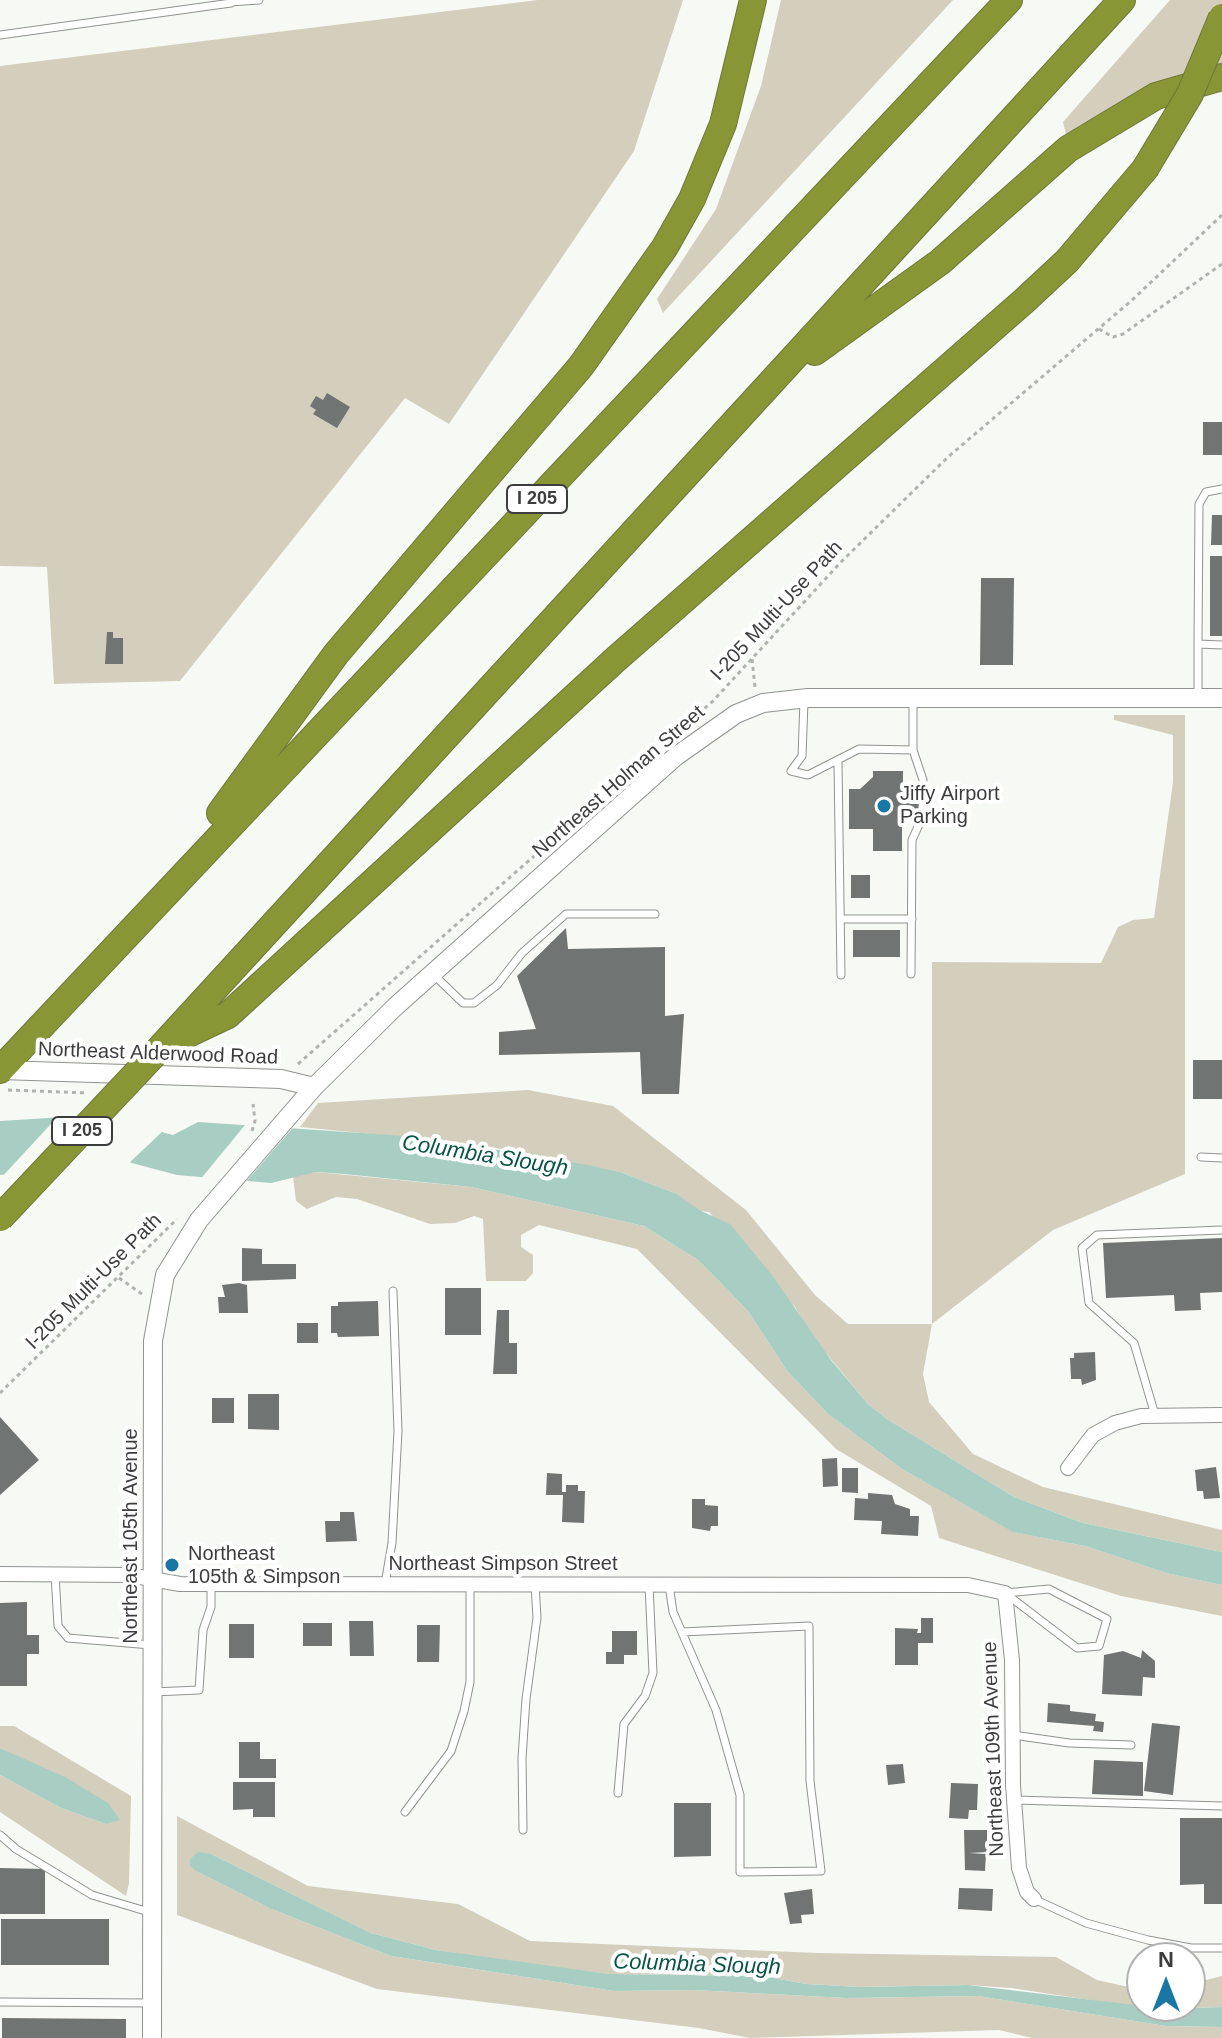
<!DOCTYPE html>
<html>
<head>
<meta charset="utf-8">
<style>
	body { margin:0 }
	#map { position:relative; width:1222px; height:2038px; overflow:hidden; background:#f7f9f5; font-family:Helvetica,sans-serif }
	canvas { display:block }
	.north { position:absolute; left:1126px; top:1942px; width:80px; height:80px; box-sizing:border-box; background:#fff; border:2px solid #b1b1b1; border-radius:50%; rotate:0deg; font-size:22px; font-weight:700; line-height:32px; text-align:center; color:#3c3d3c }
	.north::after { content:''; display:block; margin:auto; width:28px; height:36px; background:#1977a4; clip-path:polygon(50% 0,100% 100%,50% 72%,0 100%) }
</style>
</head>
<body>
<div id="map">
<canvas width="1222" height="2038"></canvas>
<div class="north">N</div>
</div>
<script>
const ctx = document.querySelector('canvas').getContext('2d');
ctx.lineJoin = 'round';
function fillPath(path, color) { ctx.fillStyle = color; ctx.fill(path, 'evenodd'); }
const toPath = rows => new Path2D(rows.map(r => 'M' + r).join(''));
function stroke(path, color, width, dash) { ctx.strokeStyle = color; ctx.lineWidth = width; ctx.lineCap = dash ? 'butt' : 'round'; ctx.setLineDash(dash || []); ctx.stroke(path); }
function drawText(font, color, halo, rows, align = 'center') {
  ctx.font = font + ' Helvetica,sans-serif'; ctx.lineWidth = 8; ctx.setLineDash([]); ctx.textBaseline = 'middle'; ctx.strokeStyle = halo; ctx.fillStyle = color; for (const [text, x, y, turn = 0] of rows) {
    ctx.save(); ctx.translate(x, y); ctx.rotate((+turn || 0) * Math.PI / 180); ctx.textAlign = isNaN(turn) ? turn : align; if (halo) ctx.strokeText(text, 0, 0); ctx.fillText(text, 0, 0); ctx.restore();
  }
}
fillPath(toPath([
	[538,0,683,0,634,151,449,424,405,398,180,681,54,684,47,567,0,566,0,66],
	[781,0,953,0,663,313,657,299,716,209,761,86],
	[1170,0,1222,0,1222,66,1165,83,1115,105,1066,134,1063,122],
	[1114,715,1185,715,1185,1174,1053,1230,932,1324,923,1374,929,1402,973,1454,1043,1487,1222,1530,1222,1552,1083,1523,1014,1497,887,1419,868,1404,812,1336,795,1307,709,1212,699,1211,677,1194,620,1172,481,1145,300,1127,318,1103,528,1090,613,1106,746,1210,815,1295,848,1324,932,1324,932,962,1101,963,1118,927,1133,920,1154,918,1173,782,1173,735,1114,720],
	[316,1172,471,1187,644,1226,698,1260,720,1282,748,1311,788,1372,829,1415,902,1469,1014,1532,1085,1546,1166,1573,1222,1585,1222,1616,1121,1596,939,1538,931,1506,836,1449,637,1249,539,1225,521,1235,521,1247,533,1255,533,1273,526,1281,486,1281,483,1219,474,1216,455,1223,430,1224,357,1199,336,1197,307,1209,296,1201,293,1176],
	[0,1726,14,1726,131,1796,129,1883,126,1896,0,1812,0,1775,61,1808,106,1824,80,1787,0,1748],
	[177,1816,308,1886,458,1904,530,1941,818,1953,1056,1957,1097,1980,1142,1990,1142,2006,1190,2006,1190,1984,1222,1976,1222,2007,1168,2009,1110,2003,1011,1988,968,1985,861,1987,806,1984,763,1976,609,1974,526,1964,436,1950,371,1933,211,1854,196,1871,269,1908,391,1956,614,1991,694,1990,846,1998,978,1996,1166,2026,1222,2027,1222,2038,1032,2038,999,2030,750,2038,699,2028,377,1989,177,1915]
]), '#d3cfbc');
fillPath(toPath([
	[97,1115,173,1135,198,1122,421,1137,588,1165,620,1172,677,1194,699,1210,730,1224,772,1275,831,1360,868,1404,887,1419,1014,1497,1083,1523,1222,1552,1222,1585,1166,1573,1085,1546,1013,1532,902,1469,829,1415,788,1372,748,1311,720,1282,698,1260,644,1226,471,1187,344,1174,316,1172,271,1183,177,1175,128,1162,0,1175,0,1121],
	[0,1748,67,1778,108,1803,120,1820,106,1824,61,1808,0,1775],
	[198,1852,211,1854,371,1933,436,1950,609,1974,763,1976,806,1984,861,1987,968,1985,1168,2009,1222,2007,1222,2027,1166,2026,978,1996,846,1998,694,1990,614,1991,430,1962,391,1956,269,1908,196,1871,190,1866,190,1859]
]), '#a8cec3');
fillPath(toPath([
	[98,1111,165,1129,126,1166,0,1179,62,1112],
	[250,1119,297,1123,244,1184,199,1181]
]), '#f7f9f5');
fillPath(toPath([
	[327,393,350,407,337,428,313,414,316,410,310,406,316,396,323,400],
	[1203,422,1222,422,1222,455,1203,455],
	[1212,515,1222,515,1222,545,1211,545],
	[1210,556,1222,556,1222,636,1210,636],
	[981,578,1014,578,1013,665,980,665],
	[107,632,113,632,113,638,123,638,123,664,105,664],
	[873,771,903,771,903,797,918,797,918,816,902,816,902,851,873,851,873,829,849,829,849,789,860,789,873,777],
	[851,875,870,875,870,898,851,898],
	[566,928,568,949,665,947,665,1016,684,1014,679,1094,642,1094,640,1052,499,1055,499,1032,536,1029,517,976],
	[853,930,900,930,900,957,853,957],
	[1193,1060,1222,1060,1222,1099,1193,1099],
	[1222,1238,1222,1292,1200,1293,1201,1310,1175,1311,1174,1295,1106,1298,1103,1243],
	[242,1248,262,1249,262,1264,296,1264,296,1279,242,1281],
	[239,1283,247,1285,248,1313,219,1313,218,1297,225,1297,222,1285],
	[445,1288,481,1288,481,1335,445,1335],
	[378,1301,379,1336,338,1337,337,1333,331,1333,331,1306,338,1306,338,1302],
	[497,1310,509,1310,509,1343,517,1343,517,1374,493,1374],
	[297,1323,318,1323,318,1343,297,1343],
	[1095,1352,1096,1380,1082,1385,1081,1379,1071,1379,1070,1358,1074,1358,1074,1353],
	[248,1394,279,1394,279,1430,248,1429],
	[212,1398,234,1398,234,1423,212,1423],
	[0,1417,39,1460,0,1495],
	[837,1458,838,1486,823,1487,822,1459],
	[1216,1467,1220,1498,1204,1499,1203,1491,1197,1491,1195,1470],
	[842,1468,858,1468,858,1493,842,1492],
	[547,1473,562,1474,562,1492,566,1492,566,1485,578,1485,578,1491,585,1491,584,1523,562,1522,563,1495,546,1495],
	[868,1493,892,1495,895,1504,910,1509,910,1516,919,1516,918,1536,881,1534,882,1521,854,1520,855,1498,868,1499],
	[692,1499,705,1499,705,1505,718,1506,718,1526,711,1526,710,1531,692,1528],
	[340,1512,354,1512,357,1541,326,1542,325,1521,340,1521],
	[27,1602,27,1635,39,1635,39,1654,27,1654,27,1686,0,1686,0,1603],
	[921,1618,933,1618,933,1643,918,1643,918,1665,895,1665,895,1628,918,1629,917,1633,921,1633],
	[349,1621,373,1621,374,1656,350,1656],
	[303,1623,332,1623,332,1646,303,1646],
	[229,1624,254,1624,254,1658,229,1658],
	[417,1625,440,1625,439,1662,417,1662],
	[612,1631,637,1631,637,1655,624,1655,624,1664,606,1664,606,1652,612,1652],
	[1142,1650,1155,1661,1155,1678,1143,1677,1142,1696,1102,1694,1104,1655,1123,1651,1141,1658],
	[1048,1703,1070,1705,1070,1711,1096,1714,1095,1721,1104,1722,1103,1732,1093,1731,1094,1726,1047,1722],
	[1152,1723,1180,1726,1173,1795,1144,1791],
	[239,1742,260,1742,260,1759,276,1759,276,1778,239,1778],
	[1094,1760,1143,1762,1143,1796,1092,1794],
	[903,1764,905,1783,888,1785,886,1765],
	[233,1782,275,1782,275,1817,253,1817,253,1809,233,1810],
	[951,1783,978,1784,977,1810,969,1810,968,1819,949,1818],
	[674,1803,711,1803,711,1856,674,1857],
	[1180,1818,1222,1818,1222,1904,1204,1904,1204,1884,1180,1885],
	[964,1830,987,1830,987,1852,969,1853,986,1854,985,1871,965,1870],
	[0,1868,45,1869,45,1914,0,1914],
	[959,1888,993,1889,992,1911,958,1909],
	[812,1889,814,1914,801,1915,802,1923,790,1924,784,1893],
	[1,1919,109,1919,109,1965,1,1965],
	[2,2018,126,2019,126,2038,2,2038]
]), '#707472');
const service = toPath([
	[230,2,259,0],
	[0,35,231,3],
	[1222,489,1206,492,1199,504,1198,644,1222,645],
	[1198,696,1198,644],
	[804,701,802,756,791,771,808,775,859,749,913,750,913,698],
	[838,762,841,975],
	[840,919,912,919],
	[911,974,912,840,922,818,923,780,913,750],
	[434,975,463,1003,474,1003,497,985,522,953,566,914,655,914],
	[1201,1157,1222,1158],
	[1155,1415,1134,1343,1089,1303,1082,1248,1097,1235,1222,1230],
	[55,1574,58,1626,68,1638,151,1645],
	[385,1584,392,1543,398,1431,393,1291],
	[669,1585,673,1612,716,1710,740,1795,740,1872,821,1871,810,1781,809,1626,682,1632],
	[1049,1589,1107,1619,1099,1646,1077,1648,1005,1593,1049,1589],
	[153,1692,199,1690,203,1630,211,1607,211,1584],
	[1013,1735,1069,1743,1131,1745],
	[618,1793,624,1724,645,1696,653,1673,649,1585],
	[1015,1800,1222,1806],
	[405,1812,451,1751,464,1711,470,1682,470,1584],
	[523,1830,522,1758,526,1699,537,1618,535,1584],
	[0,1835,16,1849,92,1895,149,1912],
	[1034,1899,1086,1923,1148,1940,1191,1948,1222,1948],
	[0,2002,150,2003]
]);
const minor = toPath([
	[1068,1468,1093,1435,1115,1423,1141,1416,1222,1415],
	[0,1574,129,1575,180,1584,968,1585,1005,1593,1012,1660,1013,1785,1019,1868,1027,1892,1034,1899]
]);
const tertiary = toPath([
	[0,1070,281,1079,314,1087],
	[152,2038,153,1341,165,1275,199,1220,314,1087,396,1006,675,757,736,714,763,703,808,698,1222,698]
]);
const motorway = toPath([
	[815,352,940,262,1068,149,1156,96,1222,77],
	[220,813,336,654,581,366,665,247,692,199,723,124,753,0],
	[171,1042,228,1015,616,659,1024,301,1067,261,1145,169],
	[163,1045,1122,0],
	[0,1070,1009,0]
]);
stroke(service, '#90938f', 9);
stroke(minor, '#90938f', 16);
stroke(tertiary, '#90938f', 20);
stroke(motorway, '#6e7738', 28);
stroke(toPath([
	[1099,329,1113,337,1123,334,1222,264],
	[752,659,755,687],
	[680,729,712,702,841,562,948,457,1131,301,1222,215],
	[298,1064,550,842],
	[8,1090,88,1093],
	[252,1131,255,1121,253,1104],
	[119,1278,142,1294],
	[0,1393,177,1219]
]), '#b1b3b0', 3, [4, 4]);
stroke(service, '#fff', 7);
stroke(minor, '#fff', 14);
stroke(tertiary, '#fff', 18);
stroke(motorway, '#899636', 26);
const motorwayBridge = toPath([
	[1145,169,1190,94,1222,17],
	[0,1218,163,1045]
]);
stroke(motorwayBridge, '#6e7738', 28, []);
stroke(motorwayBridge, '#899636', 26);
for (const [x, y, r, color] of [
	[884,806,8,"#1977a4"],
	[172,1565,8,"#1977a4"]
]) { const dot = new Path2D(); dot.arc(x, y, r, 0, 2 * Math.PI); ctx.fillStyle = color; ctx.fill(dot); stroke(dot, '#fff', 3); }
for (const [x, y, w] of [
	[537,499,60],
	[82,1131,60]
]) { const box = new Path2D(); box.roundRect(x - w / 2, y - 14, w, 28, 6); ctx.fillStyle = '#fff'; ctx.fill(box); stroke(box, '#3c3d3c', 2); }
drawText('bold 18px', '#3c3d3c', null, [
	["I 205",537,499],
	["I 205",82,1131]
]);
drawText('20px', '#3c3d3c', '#fff', [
	["I-205 Multi-Use Path",777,611,-47],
	["Northeast Holman Street",619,782,-41],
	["Northeast Alderwood Road",158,1054,2],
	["I-205 Multi-Use Path",94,1282,-45],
	["Northeast 105th Avenue",131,1536,-90],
	["Northeast Simpson Street",503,1564],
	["Northeast 109th Avenue",994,1749,-92]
]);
drawText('20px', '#3c3d3c', '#fff', [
	["Jiffy Airport",900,794],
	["Parking",900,817],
	["Northeast",188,1554],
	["105th & Simpson",188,1577]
], 'left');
drawText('italic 22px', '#095548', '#fff', [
	["Columbia Slough",485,1156,9],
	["Columbia Slough",697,1965,2]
]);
</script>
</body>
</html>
